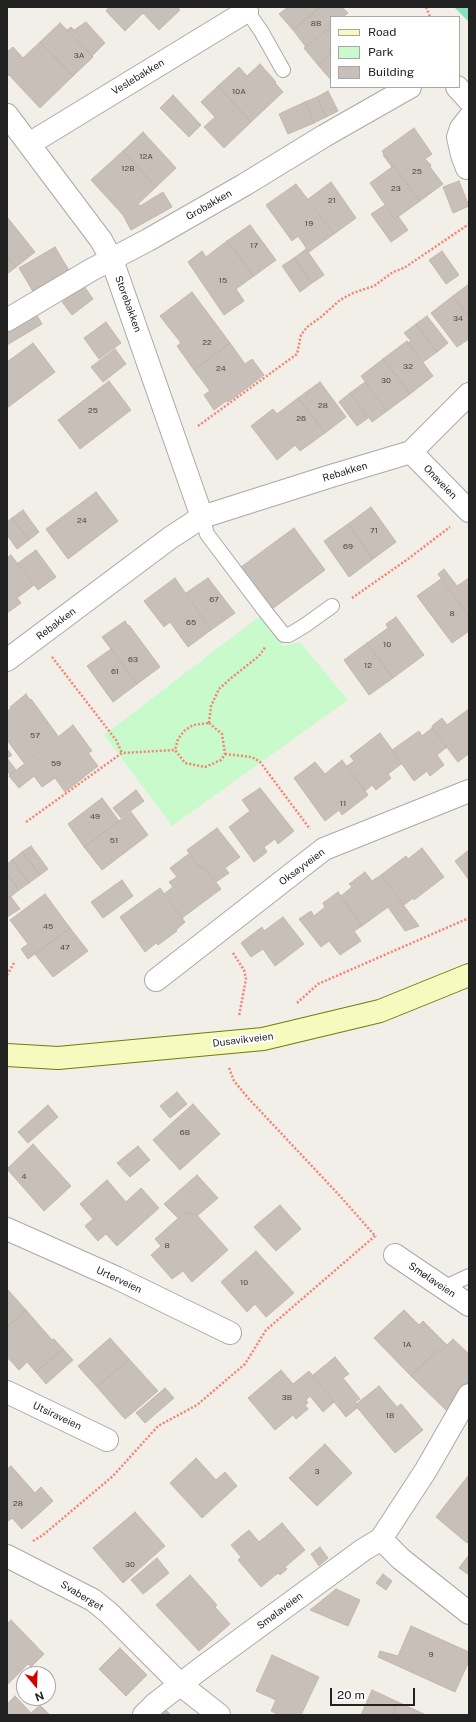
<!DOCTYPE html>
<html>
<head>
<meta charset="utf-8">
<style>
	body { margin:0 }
	#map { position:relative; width:476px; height:1722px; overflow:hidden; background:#f2efe9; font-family:"Public Sans",sans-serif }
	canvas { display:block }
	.frame { position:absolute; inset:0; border:8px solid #222; pointer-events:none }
	.legend { position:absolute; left:330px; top:16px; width:130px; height:72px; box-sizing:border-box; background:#fff; border:1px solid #a7a7a7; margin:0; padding:5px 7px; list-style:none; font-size:12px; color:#222 }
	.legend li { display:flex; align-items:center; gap:8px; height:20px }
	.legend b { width:20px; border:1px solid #a7a7a7 }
	.north { position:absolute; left:16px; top:1666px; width:40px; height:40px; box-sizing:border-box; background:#fff; border:1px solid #a7a7a7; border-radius:50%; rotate:161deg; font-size:11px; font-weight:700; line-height:16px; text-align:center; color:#222 }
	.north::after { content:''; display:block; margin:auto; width:14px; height:18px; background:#d40000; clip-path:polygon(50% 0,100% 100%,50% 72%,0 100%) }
	.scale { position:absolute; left:330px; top:1688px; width:85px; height:18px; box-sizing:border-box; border:2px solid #222; border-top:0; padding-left:5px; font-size:12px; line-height:14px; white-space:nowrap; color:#222; -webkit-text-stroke:3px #fff; paint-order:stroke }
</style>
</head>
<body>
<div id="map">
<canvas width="476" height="1722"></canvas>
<div class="frame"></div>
<ul class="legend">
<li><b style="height:5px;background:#f7fabf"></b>Road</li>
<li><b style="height:11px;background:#c8facc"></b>Park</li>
<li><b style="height:11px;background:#c7bfb8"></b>Building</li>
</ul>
<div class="north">N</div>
<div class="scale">20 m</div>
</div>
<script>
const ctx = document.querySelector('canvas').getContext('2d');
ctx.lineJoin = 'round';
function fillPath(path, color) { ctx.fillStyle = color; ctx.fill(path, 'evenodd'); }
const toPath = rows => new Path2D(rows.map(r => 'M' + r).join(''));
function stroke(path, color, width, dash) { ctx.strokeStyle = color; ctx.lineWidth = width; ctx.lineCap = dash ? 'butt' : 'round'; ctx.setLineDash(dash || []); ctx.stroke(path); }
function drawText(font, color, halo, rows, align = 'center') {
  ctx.font = font + ' "Public Sans",sans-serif'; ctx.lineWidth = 4; ctx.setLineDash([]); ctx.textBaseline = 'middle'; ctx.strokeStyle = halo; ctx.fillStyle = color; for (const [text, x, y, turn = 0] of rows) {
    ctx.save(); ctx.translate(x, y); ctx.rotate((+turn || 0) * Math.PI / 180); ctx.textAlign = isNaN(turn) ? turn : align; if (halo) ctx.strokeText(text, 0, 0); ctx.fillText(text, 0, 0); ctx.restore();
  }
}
fillPath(toPath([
	[260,616,284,646,300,642,348,700,172,826,104,735]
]), '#c8facc');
fillPath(toPath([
	[456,7,469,7,469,22,455,8]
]), '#88e0be');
const building = toPath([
	[109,7,177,7,180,10,159,30,143,13,125,31,106,11,109,7],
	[288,7,320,7,293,30,279,14,288,7],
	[320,7,342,7,348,13,343,17,331,17,331,27,306,47,293,30,320,7],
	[86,22,105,43,92,56,67,30,71,27,74,30,86,22],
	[60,23,93,57,73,76,40,42,60,23],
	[331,27,331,54,318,65,304,48,331,27],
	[40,42,73,76,40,108,9,75,7,76,7,52,13,47,23,58,40,42],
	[331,54,331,80,318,65,331,54],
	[260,64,276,82,275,83,283,92,251,122,218,86,239,67,247,76,260,64],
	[218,86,251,122,224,148,204,127,215,117,201,102,218,86],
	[328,91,338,111,326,117,317,97,328,91],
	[173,95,201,125,189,137,160,108,173,95],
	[317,97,326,117,314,123,305,102,317,97],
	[305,102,314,123,288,134,279,114,305,102],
	[414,128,432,154,425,159,431,165,430,167,443,184,420,201,382,151,414,128],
	[143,132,176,168,156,187,123,151,143,132],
	[123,151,156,187,138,204,140,206,163,192,172,207,131,230,123,215,91,180,123,151],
	[384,154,420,201,395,219,370,183,392,167,383,155,384,154],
	[459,181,469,206,453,213,443,187,459,181],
	[331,182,356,218,334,234,307,200,331,182],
	[296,184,334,234,309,252,298,236,292,241,266,205,296,184],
	[385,205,395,219,398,216,408,230,391,242,371,214,385,205],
	[7,217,35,252,16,267,7,257,7,217],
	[250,225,276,260,254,276,227,241,250,225],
	[227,241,254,276,236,289,244,301,224,315,188,262,202,251,206,257,227,241],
	[55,247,70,272,34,293,19,268,55,247],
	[306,249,324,275,312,283,294,258,306,249],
	[442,251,459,275,446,284,429,260,442,251],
	[7,257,16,267,7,274,7,257],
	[294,258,312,283,300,292,282,266,294,258],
	[469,284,469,317,453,296,469,284],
	[84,286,93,299,72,315,62,302,84,286],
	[192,292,230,343,194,370,177,346,181,343,160,316,192,292],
	[453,296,469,317,469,339,457,347,431,313,453,296],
	[35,312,42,324,7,345,7,329,35,312],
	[427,316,448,343,437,352,416,324,427,316],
	[106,322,121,343,99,359,84,338,106,322],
	[416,324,437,352,423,362,408,343,411,341,404,333,416,324],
	[407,341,433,376,410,394,383,359,407,341],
	[33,343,55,372,7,408,7,362,33,343],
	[230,343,245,364,252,359,264,375,228,402,226,401,214,410,204,395,210,391,194,370,230,343],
	[115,349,126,364,103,382,91,367,115,349],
	[383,359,410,394,387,411,361,376,383,359],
	[109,381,131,410,80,449,58,420,109,381],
	[320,382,346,417,325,433,298,398,320,382],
	[365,382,387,411,372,422,350,393,365,382],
	[350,393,368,418,357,426,339,402,350,393],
	[298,398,325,433,300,451,295,445,277,460,251,426,273,409,277,414,298,398],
	[96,492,118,521,68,559,46,529,96,492],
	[371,507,396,542,373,559,348,524,371,507],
	[23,510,39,532,29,540,12,518,23,510],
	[12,518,29,540,17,549,7,535,7,522,12,518],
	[348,524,373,559,349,577,324,541,348,524],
	[294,528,325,570,272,609,241,567,294,528],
	[36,550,56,577,38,590,18,563,36,550],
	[11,555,34,585,17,598,21,603,7,613,7,558,11,555],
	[444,569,457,586,469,578,469,617,438,574,444,569],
	[175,578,211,630,188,647,170,622,164,627,144,601,175,578],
	[208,578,235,613,211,630,186,593,208,578],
	[441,579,469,617,469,631,452,643,417,596,441,579],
	[396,617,424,655,393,678,367,643,388,628,386,624,396,617],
	[125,621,128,626,129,625,160,667,137,684,102,637,125,621],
	[367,643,393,678,369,695,344,660,367,643],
	[111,649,137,684,113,702,87,666,111,649],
	[26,694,30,700,31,699,58,736,24,763,7,740,7,711,11,709,10,707,26,694],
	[469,709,469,755,467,755,458,762,432,728,433,725,442,718,447,725,469,709],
	[73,725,92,751,88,753,98,766,65,792,55,778,42,787,34,776,19,788,9,776,73,725],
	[432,728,447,747,437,755,444,765,430,776,427,771,414,781,392,750,419,731,422,736,432,728],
	[380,733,399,759,398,760,401,764,388,774,391,778,376,790,372,785,365,791,347,766,354,761,350,756,380,733],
	[7,749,12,755,7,758,16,770,10,775,7,770,7,749],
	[342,760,368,795,342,815,339,810,325,821,294,778,315,762,325,774,342,760],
	[260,788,294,831,278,844,275,839,264,847,267,852,254,862,229,827,250,811,242,800,260,788],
	[136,790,144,801,121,818,113,808,136,790],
	[102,798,119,821,84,847,68,824,102,798],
	[131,812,148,835,102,870,84,847,131,812],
	[217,828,240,857,225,868,229,873,216,882,203,866,200,868,187,850,217,828],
	[31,846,48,869,40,875,22,852,31,846],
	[422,848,444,877,414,900,413,898,404,905,381,875,406,856,408,859,422,848],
	[469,850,469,880,455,861,469,850],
	[22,852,40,875,29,883,12,860,22,852],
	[190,853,200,868,203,866,221,889,182,918,164,894,173,887,169,882,177,877,170,868,190,853],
	[12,860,29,883,19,890,7,874,7,864,12,860],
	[365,872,372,881,381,875,419,926,405,931,388,907,362,926,341,896,352,887,349,884,365,872],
	[7,874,19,890,9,898,7,895,7,874],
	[122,880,133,896,103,918,91,902,122,880],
	[160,888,185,922,176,930,177,931,158,945,156,943,145,952,120,917,160,888],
	[338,892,362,926,354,931,361,941,340,955,329,941,321,947,299,919,311,911,314,916,325,907,323,903,338,892],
	[45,894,70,928,28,959,21,949,28,944,10,920,45,894],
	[7,895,9,898,11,897,20,909,7,917,7,895],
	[283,917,304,944,275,966,263,949,251,957,241,943,262,927,264,931,283,917],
	[70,928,88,951,53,977,35,954,70,928],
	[177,1092,187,1104,170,1118,160,1106,177,1092],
	[193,1104,220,1134,180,1170,153,1140,193,1104],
	[48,1105,58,1117,28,1143,18,1132,48,1105],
	[33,1144,71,1186,44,1211,7,1169,33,1144],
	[138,1146,150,1160,130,1177,117,1163,138,1146],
	[197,1175,218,1198,197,1216,196,1214,184,1213,178,1218,164,1204,197,1175],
	[107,1180,126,1202,141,1188,159,1208,117,1246,106,1234,98,1241,85,1226,93,1219,80,1204,107,1180],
	[280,1205,301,1229,276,1251,254,1227,280,1205],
	[184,1213,196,1214,228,1250,192,1282,183,1271,172,1279,151,1255,161,1246,155,1239,184,1213],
	[256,1251,294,1293,266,1317,255,1304,247,1312,221,1282,256,1251],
	[7,1289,26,1310,7,1327,7,1289],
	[26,1310,52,1340,54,1339,63,1349,36,1372,27,1362,19,1370,7,1357,7,1327,26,1310],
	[404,1310,419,1325,423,1321,447,1345,440,1352,438,1350,411,1376,374,1338,404,1310],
	[110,1338,129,1359,97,1387,78,1366,110,1338],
	[453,1339,469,1354,469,1381,450,1414,411,1376,438,1350,440,1352,453,1339],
	[63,1349,73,1360,46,1384,36,1372,63,1349],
	[335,1357,349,1374,343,1378,360,1399,355,1402,357,1404,355,1405,357,1408,346,1417,313,1375,335,1357],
	[129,1359,158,1391,125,1419,97,1387,129,1359],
	[281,1370,293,1384,309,1371,334,1402,323,1412,310,1396,306,1400,308,1403,305,1405,308,1409,296,1419,293,1415,275,1430,248,1398,281,1370],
	[379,1386,397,1407,401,1404,423,1430,395,1453,355,1405,379,1386],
	[165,1388,174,1398,145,1423,136,1413,165,1388],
	[325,1444,352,1473,317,1506,289,1478,325,1444],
	[196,1458,216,1480,225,1472,237,1486,202,1518,170,1483,196,1458],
	[11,1466,35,1493,41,1487,53,1501,22,1529,12,1518,7,1522,7,1469,11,1466],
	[468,1476,469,1541,467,1543,436,1517,468,1476],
	[135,1512,165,1546,123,1583,93,1548,135,1512],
	[282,1523,305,1550,285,1567,287,1569,280,1575,278,1573,261,1587,238,1560,241,1557,231,1545,249,1530,259,1542,282,1523],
	[320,1547,328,1558,319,1566,311,1554,320,1547],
	[469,1555,469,1575,459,1568,469,1555],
	[157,1558,169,1573,143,1594,131,1580,157,1558],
	[383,1574,392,1581,386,1590,376,1583,383,1574],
	[190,1575,217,1605,215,1607,230,1624,199,1651,156,1605,190,1575],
	[336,1589,360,1600,348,1626,310,1610,336,1589],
	[11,1620,44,1654,31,1667,28,1664,7,1685,7,1624,11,1620],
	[411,1626,469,1652,469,1661,455,1692,378,1657,380,1651,398,1656,411,1626],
	[120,1648,147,1675,126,1696,99,1669,120,1648],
	[272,1655,319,1677,301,1715,279,1715,271,1711,276,1700,256,1691,272,1655],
	[372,1690,398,1702,392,1715,361,1715,372,1690],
	[15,1696,31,1713,40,1705,50,1715,7,1715,7,1704,15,1696],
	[398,1702,424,1714,423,1715,392,1715,398,1702],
	[165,1709,171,1715,159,1715,165,1709]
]);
fillPath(building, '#c7bfb8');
stroke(building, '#c4b6ab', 1);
const lane = toPath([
	[247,11,261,31,283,70],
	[202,517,207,534,265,611,284,635,289,635,304,626,332,606],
	[443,1288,469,1276]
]);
const street = toPath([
	[457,87,469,100],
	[7,115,101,240,112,260,202,517],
	[29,144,247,11,245,7],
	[467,168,462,155,458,137,461,128,469,118],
	[7,320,91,270,148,240,244,185,324,136,410,87],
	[411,452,469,511],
	[7,660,170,538,202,517,331,476,411,452,469,394],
	[156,980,324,849,469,791],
	[7,1229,117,1278,230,1333],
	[395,1255,469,1305],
	[7,1392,107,1440],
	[381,1539,401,1559,469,1613],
	[7,1556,93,1600,109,1613,181,1685,219,1715],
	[144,1715,155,1704,199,1670,363,1550,381,1539,426,1470,469,1395]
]);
const secondary = toPath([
	[7,1055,58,1058,263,1039,380,1011,469,975]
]);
stroke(lane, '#a9a9a9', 16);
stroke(street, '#a9a9a9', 24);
stroke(secondary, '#707d05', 24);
stroke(toPath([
	[426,7,430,17],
	[198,426,297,354,301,335,307,327,321,317,340,300,353,293,374,286,393,272,404,268,469,224],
	[352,598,408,559,450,527],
	[52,657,116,740,122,753],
	[209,723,222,734,225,754,221,760,205,767,185,763,175,750,178,739,184,731,193,725,209,723],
	[209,723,211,706,219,689,230,679,259,656,266,646],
	[225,754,252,757,260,762,310,829],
	[26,822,122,753,175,750],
	[233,953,244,970,246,979,239,1016],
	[7,975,14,963],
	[297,1003,318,984,469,918],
	[229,1068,234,1081,249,1099,340,1196,376,1237],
	[33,1541,43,1535,113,1476,158,1426,197,1405,245,1364,266,1330,375,1236]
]), '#fa8072', 2.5, [2, 2]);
stroke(lane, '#fff', 14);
stroke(street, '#fff', 22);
stroke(secondary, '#f7fabf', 22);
drawText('8px', '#4b4948', null, [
	["8B",316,24],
	["3A",79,56],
	["10A",239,92],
	["12A",146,157],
	["12B",128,169],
	["25",417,172],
	["23",396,189],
	["21",332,201],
	["19",309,224],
	["17",254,246],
	["15",223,281],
	["34",458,319],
	["22",207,343],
	["32",408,367],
	["24",221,369],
	["30",386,381],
	["28",323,406],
	["25",93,411],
	["26",301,419],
	["24",82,521],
	["71",374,531],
	["69",348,547],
	["67",214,600],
	["8",452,614],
	["65",191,623],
	["10",387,645],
	["63",133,660],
	["12",368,666],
	["61",115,672],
	["57",35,736],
	["59",56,764],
	["11",343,804],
	["49",95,817],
	["51",114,841],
	["45",48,927],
	["47",65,948],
	["6B",185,1133],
	["4",24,1177],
	["8",167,1246],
	["10",244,1283],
	["1A",407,1345],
	["3B",287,1398],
	["1B",390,1416],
	["3",317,1472],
	["28",18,1504],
	["30",130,1565],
	["9",431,1655]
]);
drawText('10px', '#222', '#fff', [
	["Veslebakken",138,77,-31],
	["Grobakken",209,205,-30],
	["Storebakken",128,304,70],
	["Rebakken",345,472,-17],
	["Onaveien",440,482,46],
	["Rebakken",56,624,-37],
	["Oksøyveien",302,867,-37],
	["Dusavikveien",243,1040,-7],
	["Urterveien",119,1280,25],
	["Smølaveien",432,1280,34],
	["Utsiraveien",57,1416,25],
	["Svaberget",82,1596,31],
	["Smølaveien",280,1611,-37]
]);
</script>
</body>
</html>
